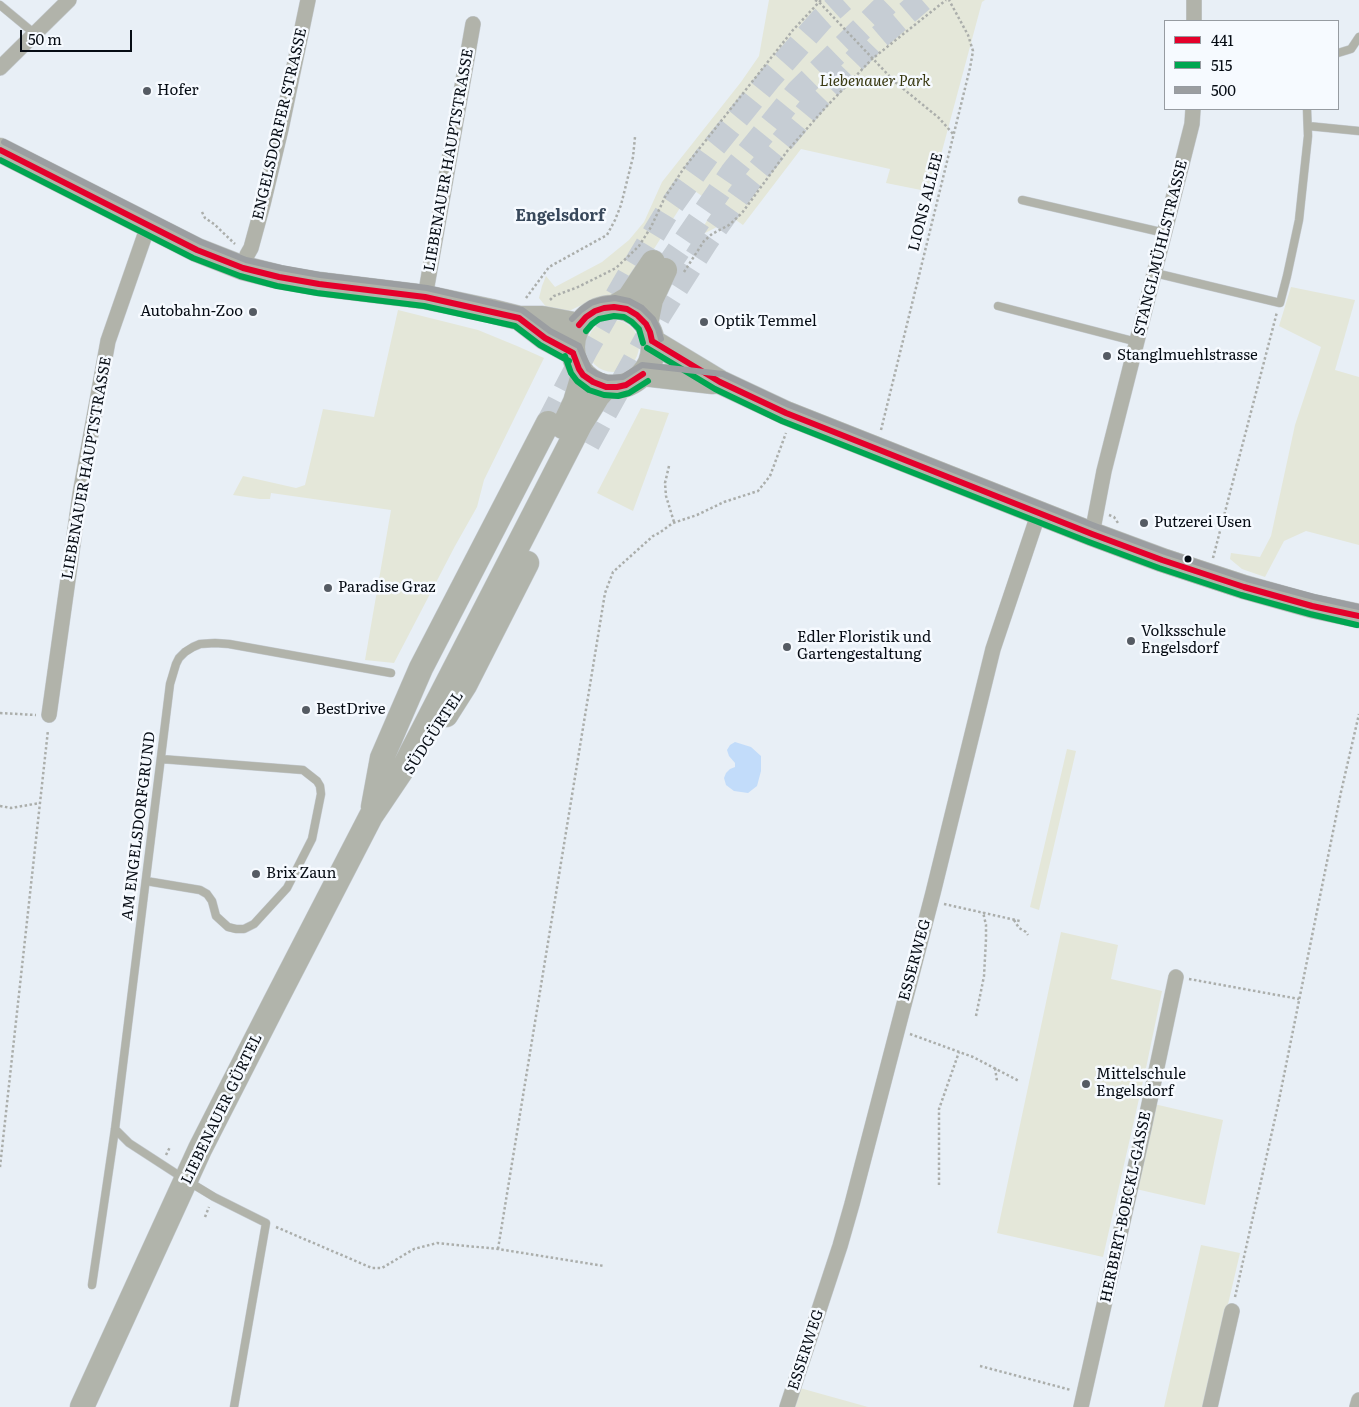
<!DOCTYPE html>
<html>
<head>
<meta charset="utf-8">
<style>
	body { margin:0 }
	#map { position:relative; width:1359px; height:1407px; overflow:hidden; background:#e8eff6; font-family:Literata,serif }
	canvas { display:block }
	.legend { position:absolute; left:1164px; top:20px; width:175px; height:90px; box-sizing:border-box; background:#f6faff; border:1px solid #969ba1; margin:0; padding:6px 9px; list-style:none; font-size:15px; color:#060c14 }
	.legend li { display:flex; align-items:center; gap:10px; height:25px }
	.legend b { width:25px; border:1px solid #969ba1 }
	.scale { position:absolute; left:20px; top:30px; width:112px; height:22px; box-sizing:border-box; border:2px solid #060c14; border-top:0; padding-left:6px; font-size:15px; line-height:18px; white-space:nowrap; color:#060c14; -webkit-text-stroke:4px #f6faff; paint-order:stroke }
</style>
</head>
<body>
<div id="map">
<canvas width="1359" height="1407"></canvas>
<ul class="legend">
<li><b style="height:6px;background:#e4002b"></b>441</li>
<li><b style="height:6px;background:#00a651"></b>515</li>
<li><b style="height:6px;background:#9b9ea1"></b>500</li>
</ul>
<div class="scale">50 m</div>
</div>
<script>
const ctx = document.querySelector('canvas').getContext('2d');
ctx.lineJoin = 'round';
function fillPath(path, color) { ctx.fillStyle = color; ctx.fill(path, 'evenodd'); }
const toPath = rows => new Path2D(rows.map(r => 'M' + r).join(''));
function stroke(path, color, width, dash) { ctx.strokeStyle = color; ctx.lineWidth = width; ctx.lineCap = dash ? 'butt' : 'round'; ctx.setLineDash(dash || []); ctx.stroke(path); }
function drawText(font, color, halo, rows, align = 'center') {
  ctx.font = font + ' Literata,serif'; ctx.lineWidth = 5; ctx.setLineDash([]); ctx.textBaseline = 'middle'; ctx.strokeStyle = halo; ctx.fillStyle = color; for (const [text, x, y, turn = 0] of rows) {
    ctx.save(); ctx.translate(x, y); ctx.rotate((+turn || 0) * Math.PI / 180); ctx.textAlign = isNaN(turn) ? turn : align; if (halo) ctx.strokeText(text, 0, 0); ctx.fillText(text, 0, 0); ctx.restore();
  }
}
fillPath(toPath([
	[769,0,985,0,982,2,931,192,886,183,890,169,801,149,743,225,733,218,727,222,697,237,716,206,692,189,645,263,620,293,596,298,569,311,551,313,539,298,542,286,546,276,555,287,602,262,629,240,644,222,662,182,741,82,759,56],
	[1291,287,1355,300,1335,370,1359,377,1359,545,1306,531,1284,541,1265,577,1242,569,1230,559,1231,553,1260,557,1271,536,1295,425,1321,347,1279,326],
	[398,310,478,330,517,346,544,358,484,480,477,507,455,546,394,663,365,660,391,510,271,493,270,499,260,499,233,495,243,476,296,488,305,485,323,409,374,417],
	'587 346a26 26 0 1 1 52 0a26 26 0 1 1-52 0Z',
	[641,408,669,413,633,511,597,493],
	[1067,749,1076,751,1039,910,1030,907],
	[1061,932,1118,945,1111,979,1162,991,1146,1068,1103,1257,997,1233],
	[1154,1104,1223,1120,1205,1205,1136,1189],
	[1201,1245,1240,1253,1204,1407,1164,1407],
	[800,1388,868,1407,795,1407]
]), '#e4e7d9');
fillPath(toPath([
	[735,742,751,747,761,756,761,771,757,786,748,793,734,791,726,785,724,778,726,773,730,769,735,767,735,763,729,756,727,750,730,745]
]), '#c2dcfa');
stroke(toPath([
	[665,270,733,171,798,91,891,0],
	[548,423,586,350,629,275,667,212,709,153,770,78,821,20,843,0],
	[588,444,660,314,706,242,748,183,814,103,871,44,922,0]
]), '#c6cdd4', 24, [24, 12]);
const service = toPath([
	[0,5,35,34],
	[1338,53,1351,49,1359,37],
	[1308,126,1359,131],
	[1022,200,1165,233],
	[1155,273,1280,303,1287,276,1299,220,1308,136,1307,109],
	[998,306,1137,342],
	[146,881,200,890,207,894,212,901,216,916,228,927,236,929,244,929,254,924,287,888,312,839,321,794,320,786,317,781,303,770,161,759],
	[115,1129,129,1143,186,1180,214,1197,266,1223,234,1407],
	[92,1285,115,1129,170,684,176,664,179,658,185,652,193,647,200,644,215,643,229,644,391,673]
]);
const minor = toPath([
	[1194,21,1194,0],
	[0,68,69,0],
	[243,268,247,255,251,248,263,204,281,129,308,0],
	[425,297,473,24],
	[1092,534,1104,471,1192,124,1193,109],
	[49,715,80,494,108,341,148,226],
	[787,1407,840,1246,852,1204,933,893,993,649,1039,512],
	[1081,1407,1144,1128,1176,977],
	[1210,1407,1232,1311],
	[1357,1407,1359,1400]
]);
const primary = toPath([
	[0,150,197,250,243,268,279,277,319,284,425,297,491,311,519,318,542,318,579,325],
	[614,307,629,298,653,262],
	'573 347a40 40 0 1 1 80 0a40 40 0 1 1-80 0Z',
	[519,318,545,338,573,353],
	[646,324,651,300,665,270],
	[652,341,720,382,786,413,1092,534,1162,560,1244,587,1312,606,1359,616],
	[643,374,713,382],
	[563,427,575,402,583,375],
	[446,715,465,685,527,563],
	[373,807,382,758,421,668,548,423],
	[82,1407,200,1149,276,1000,371,816,404,767,580,425,598,396,606,387]
]);
stroke(service, '#c5cbd1', 9);
stroke(minor, '#c5cbd1', 16);
stroke(primary, '#c5cbd1', 25);
stroke(toPath([
	[815,0,819,2,895,82,939,118,954,135],
	[202,212,205,218,214,224,235,244],
	[684,272,704,241,712,234,729,225,742,213,788,150,826,107,872,59,946,0],
	[526,298,549,267,607,235,615,220,621,205,633,157,635,137],
	[550,300,554,296,578,287,616,268,639,246,651,227,665,197,684,168,793,30,821,0],
	[881,430,970,68,973,51,968,35,949,0],
	[669,466,665,483,666,496,674,522],
	[1109,515,1114,517,1118,523],
	[1213,558,1277,312],
	[0,713,36,715],
	[0,806,11,808,40,803],
	[944,904,1020,921],
	[1014,920,1019,928,1026,932,1028,935],
	[1189,979,1299,999],
	[976,1016,984,976,986,939,986,925,983,912],
	[910,1034,973,1057,1019,1081],
	[995,1068,997,1081],
	[166,1155,170,1147],
	[0,1167,48,730],
	[939,1185,939,1109,959,1052],
	[205,1217,209,1207],
	[276,1227,372,1268,382,1268,414,1249,437,1243,498,1249,604,1266],
	[498,1249,605,593,613,572,653,536,659,533,673,523,697,515,724,502,758,491,770,476,786,433],
	[1235,1297,1278,1105,1341,792,1359,714],
	[980,1366,1071,1390]
]), '#abaeab', 2.5, [2.5, 2.5]);
stroke(service, '#b1b3aa', 8);
stroke(minor, '#b1b3aa', 15);
stroke(primary, '#b1b4ab', 24);
stroke(toPath([
	[0,150,197,250,243,268,279,277,319,284,425,297,519,318,545,338,573,353],
	[579,325,586,317,595,311,604,308,614,307,627,309,637,315,646,324,650,332,652,341],
	[652,341,720,382,786,413,1092,534,1162,560,1244,587,1312,606,1359,616],
	[573,353,579,369,583,375,593,382,606,387,617,387,626,385,643,374]
]), '#e4002b', 6);
stroke(toPath([
	[0,160,193,258,240,276,277,286,317,293,424,306,515,326,540,345,569,361],
	[586,331,592,324,599,319,614,316,624,317,632,322,639,329,643,343],
	[647,348,715,389,782,421,1089,542,1159,568,1241,595,1310,614,1357,625],
	[565,356,571,373,577,381,589,390,604,395,618,396,629,393,648,381]
]), '#00a651', 6);
stroke(toPath([
	[4,142,201,242,246,260,281,268,320,275,427,288,522,310,550,331,579,346,589,369,597,374,608,378,623,377,642,365,723,374,789,405,1095,526,1165,552,1247,579,1314,597,1359,607],
	[572,319,581,310,591,303,601,300,615,298,629,301,642,308,653,319,658,329,661,339]
]), '#9b9ea1', 6);
for (const [x, y, r, color] of [
	[147,91,5,"#555b63"],
	[253,312,5,"#555b63"],
	[704,322,5,"#555b63"],
	[1107,356,5,"#555b63"],
	[1144,523,5,"#555b63"],
	[1188,559,4.5,"#060c14"],
	[328,588,5,"#555b63"],
	[1131,641,5,"#555b63"],
	[787,647,5,"#555b63"],
	[306,710,5,"#555b63"],
	[256,874,5,"#555b63"],
	[1086,1084,5,"#555b63"]
]) { const dot = new Path2D(); dot.arc(x, y, r, 0, 2 * Math.PI); ctx.fillStyle = color; ctx.fill(dot); stroke(dot, '#f6faff', 2); }
drawText('italic 15px', '#383811', '#f6faff', [
	["Liebenauer Park",875,82]
]);
drawText('15px', '#060c14', '#f6faff', [
	["Hofer",157,91],
	["Autobahn-Zoo",243,312,"right"],
	["Optik Temmel",714,322],
	["Stanglmuehlstrasse",1117,356],
	["Putzerei Usen",1154,523],
	["Paradise Graz",338,588],
	["Volksschule",1141,632],
	["Engelsdorf",1141,649],
	["Edler Floristik und",797,638],
	["Gartengestaltung",797,655],
	["BestDrive",316,710],
	["Brix Zaun",266,874],
	["Mittelschule",1096,1075],
	["Engelsdorf",1096,1092]
], 'left');
drawText('15px', '#060c14', '#f6faff', [
	["ENGELSDORFER STRASSE",280,124,-77],
	["LIEBENAUER HAUPTSTRASSE",449,160,-80],
	["LIONS ALLEE",926,202,-76],
	["STANGLMÜHLSTRASSE",1161,248,-76],
	["LIEBENAUER HAUPTSTRASSE",87,468,-80],
	["SÜDGÜRTEL",434,733,-57],
	["AM ENGELSDORFGRUND",139,826,-83],
	["ESSERWEG",915,960,-75],
	["LIEBENAUER GÜRTEL",222,1109,-64],
	["HERBERT-BOECKL-GASSE",1126,1207,-78],
	["ESSERWEG",806,1350,-72]
]);
drawText('bold 16px', '#38485b', '#f6faff', [
	["Engelsdorf",560,216]
]);
</script>
</body>
</html>
